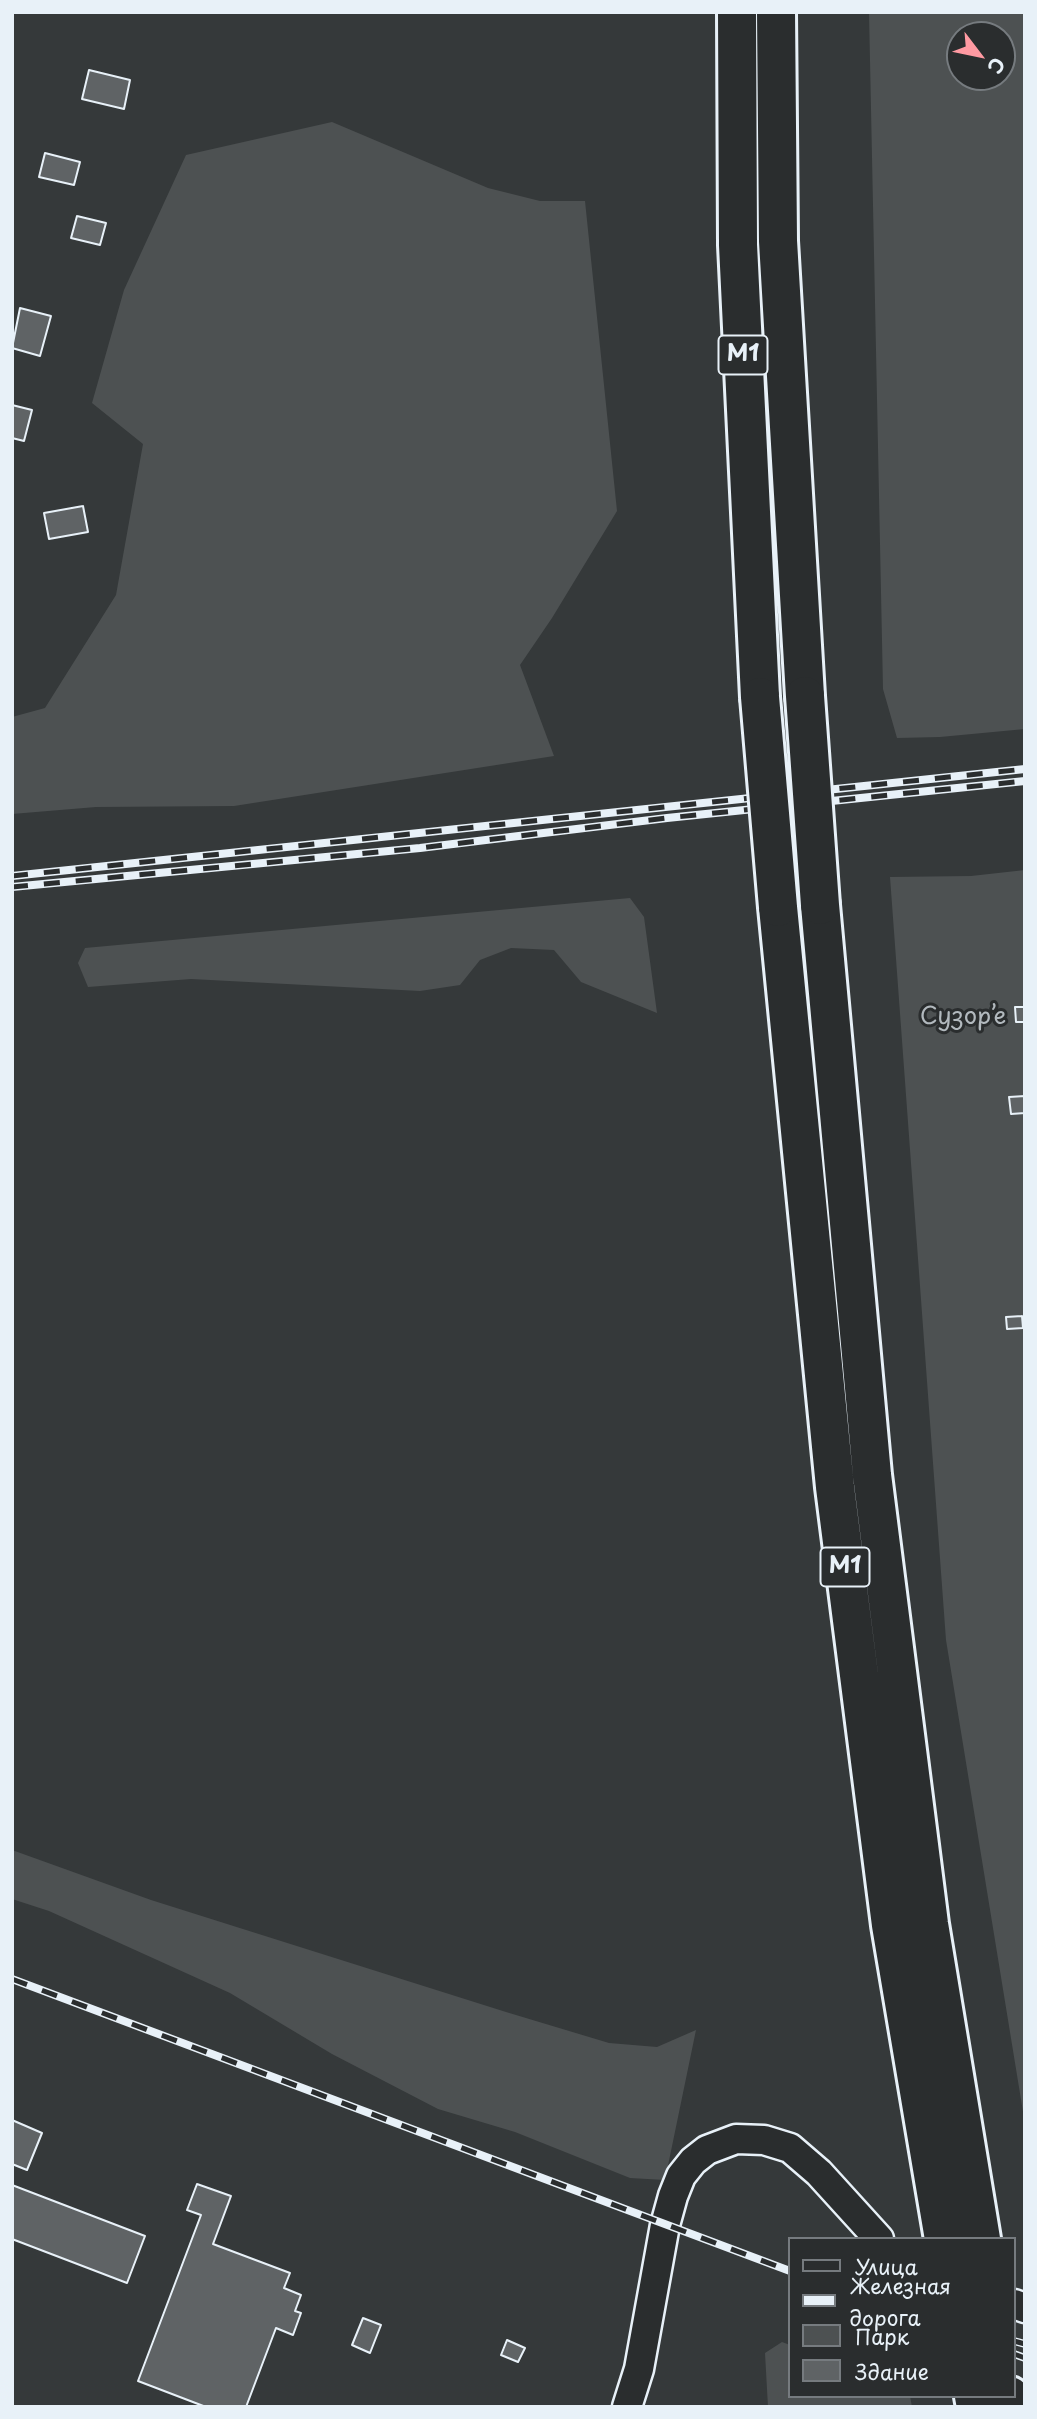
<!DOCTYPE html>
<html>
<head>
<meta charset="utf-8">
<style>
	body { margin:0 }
	#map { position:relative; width:1037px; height:2419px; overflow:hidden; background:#35393a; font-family:"Playpen Sans",sans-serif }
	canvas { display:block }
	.frame { position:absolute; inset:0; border:14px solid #e8f1f8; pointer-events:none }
	.legend { position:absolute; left:788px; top:2237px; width:228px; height:161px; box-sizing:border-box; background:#2a2d2e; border:2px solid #767b7f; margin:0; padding:9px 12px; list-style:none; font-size:21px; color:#e8f1f8 }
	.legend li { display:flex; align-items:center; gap:14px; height:35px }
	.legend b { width:35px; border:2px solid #767b7f }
	.north { position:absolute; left:946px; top:21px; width:70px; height:70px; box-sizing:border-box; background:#2a2d2e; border:2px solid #767b7f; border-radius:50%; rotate:122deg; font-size:19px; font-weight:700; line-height:28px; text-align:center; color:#e8f1f8 }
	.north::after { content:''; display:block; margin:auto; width:24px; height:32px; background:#ff9aa2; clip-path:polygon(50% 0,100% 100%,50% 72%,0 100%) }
</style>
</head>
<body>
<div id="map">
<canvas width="1037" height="2419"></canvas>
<div class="frame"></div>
<ul class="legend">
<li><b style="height:9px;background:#2a2d2e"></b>Улица</li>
<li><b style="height:9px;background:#e8f1f8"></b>Железная дорога</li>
<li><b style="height:19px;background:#4d5152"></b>Парк</li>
<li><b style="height:19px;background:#5f6365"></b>Здание</li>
</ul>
<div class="north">С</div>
</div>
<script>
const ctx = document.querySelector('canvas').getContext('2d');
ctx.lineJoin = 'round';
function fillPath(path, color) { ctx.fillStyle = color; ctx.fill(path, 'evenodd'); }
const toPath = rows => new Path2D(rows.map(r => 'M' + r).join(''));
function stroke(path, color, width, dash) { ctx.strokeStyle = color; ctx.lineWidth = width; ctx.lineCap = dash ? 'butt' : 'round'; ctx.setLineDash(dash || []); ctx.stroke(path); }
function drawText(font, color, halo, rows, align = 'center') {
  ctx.font = font + ' "Playpen Sans",sans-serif'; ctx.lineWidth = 6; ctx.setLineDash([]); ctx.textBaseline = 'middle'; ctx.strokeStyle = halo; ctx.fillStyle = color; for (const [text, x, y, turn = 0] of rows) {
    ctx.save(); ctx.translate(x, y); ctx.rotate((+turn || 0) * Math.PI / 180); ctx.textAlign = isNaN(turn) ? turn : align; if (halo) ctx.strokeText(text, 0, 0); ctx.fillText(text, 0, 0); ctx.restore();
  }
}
fillPath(toPath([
	[869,12,1025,12,1025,729,940,737,897,738,883,689],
	[960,35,1002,35,1002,77,960,77],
	[332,122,488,188,540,201,585,201,617,511,552,618,520,665,554,756,234,806,96,807,12,814,12,717,45,708,116,595,143,444,92,403,124,290,186,155],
	[1025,870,1025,2124,946,1640,890,877,971,876],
	[630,898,644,917,657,1013,581,982,554,950,511,948,480,960,460,985,420,991,191,979,88,987,78,963,85,948],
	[12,1850,151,1900,506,2012,609,2043,657,2047,696,2030,665,2180,630,2178,515,2132,438,2109,332,2054,230,1993,49,1911,12,1899],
	[782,2342,790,2345,790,2396,910,2396,912,2407,768,2407,765,2353]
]), '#4d5152');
const building = toPath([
	[89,70,130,80,124,109,82,99,89,70],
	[45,153,80,162,74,185,39,177,45,153],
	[77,216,106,223,100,245,71,238,77,216],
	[20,308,51,316,40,356,12,348,20,308],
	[12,405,32,410,24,441,12,438,12,405],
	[83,506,88,532,49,539,44,513,83,506],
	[1015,1007,1025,1007,1025,1022,1016,1022,1015,1007],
	[1025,1096,1025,1113,1011,1114,1009,1097,1025,1096],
	[1022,1316,1023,1328,1007,1329,1006,1317,1022,1316],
	[12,2120,42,2133,27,2170,12,2164,12,2120],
	[197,2184,231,2196,213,2244,290,2273,284,2288,301,2295,295,2311,301,2313,293,2335,276,2328,246,2407,206,2407,138,2381,201,2215,187,2210,197,2184],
	[12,2185,145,2236,127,2283,12,2239,12,2185],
	[363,2318,381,2325,370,2353,352,2345,363,2318],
	[507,2340,525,2348,518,2362,501,2355,507,2340]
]);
fillPath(building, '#5f6365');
stroke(building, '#e8f1f8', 2);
const minor = toPath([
	[1014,2304,1025,2308],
	[627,2407,639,2369,665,2225,673,2196,681,2176,693,2161,707,2150,736,2139,764,2140,790,2148,819,2173,879,2239]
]);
const highway = toPath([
	[737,12,738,245,760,697],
	[776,12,778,241,805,696],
	[820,905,872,1475,929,1924,981,2239],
	[778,907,835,1487,891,1925,944,2239],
	[974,2396,976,2407],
	[1010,2396,1012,2407]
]);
stroke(minor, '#e8f1f8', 33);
stroke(highway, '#e8f1f8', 44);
stroke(minor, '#2a2d2e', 28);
stroke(highway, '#2a2d2e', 38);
const rail = toPath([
	[12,876,1025,769],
	[12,887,420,848,667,818,1025,781],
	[12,1979,790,2271],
	[1014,2341,1025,2344],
	[1014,2354,1025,2358]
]);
stroke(rail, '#e8f1f8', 8);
stroke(rail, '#2a2d2e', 5, [16]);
const highwayBridge = toPath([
	[805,696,820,905],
	[760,697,778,907]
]);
stroke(highwayBridge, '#e8f1f8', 44, []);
stroke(highwayBridge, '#2a2d2e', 38);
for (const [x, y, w] of [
	[743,355,49],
	[845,1567,49]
]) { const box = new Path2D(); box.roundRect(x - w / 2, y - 19.5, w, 39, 5); ctx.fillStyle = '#2a2d2e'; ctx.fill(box); stroke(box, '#e8f1f8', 2); }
drawText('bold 23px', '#e8f1f8', null, [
	["М1",743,355],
	["М1",845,1567]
]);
drawText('24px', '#b2b9be', '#2a2d2e', [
	["Сузорʼе",963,1017]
]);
</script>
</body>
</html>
